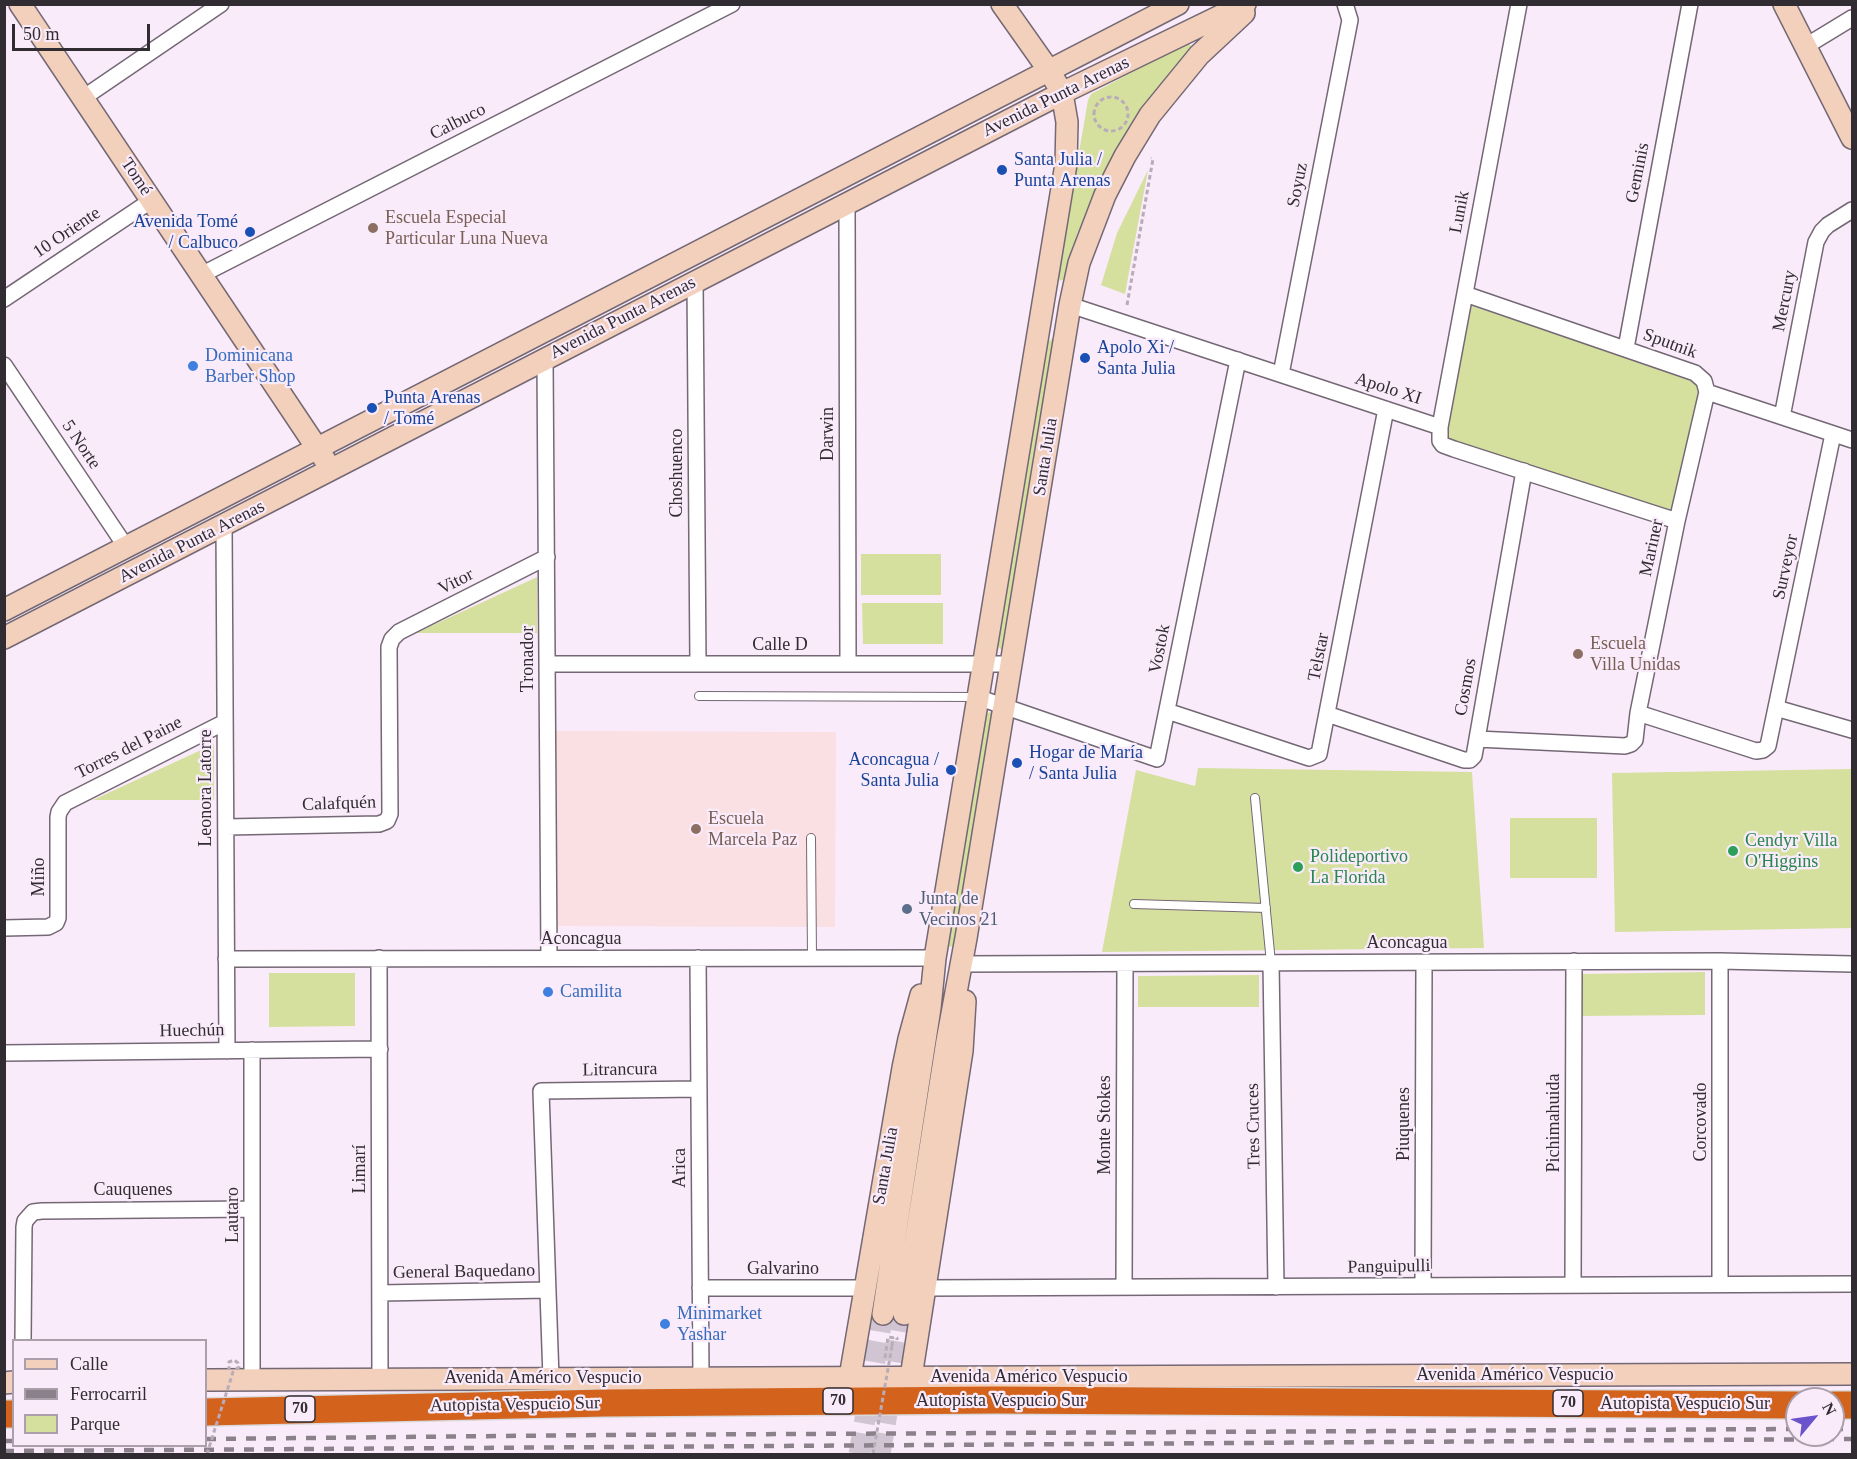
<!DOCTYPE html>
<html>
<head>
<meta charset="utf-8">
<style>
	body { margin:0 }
	#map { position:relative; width:1857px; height:1459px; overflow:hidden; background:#faebfb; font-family:"Times New Roman",serif }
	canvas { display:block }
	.frame { position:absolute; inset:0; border:6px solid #312c32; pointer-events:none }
	.legend { position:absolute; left:12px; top:1339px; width:195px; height:108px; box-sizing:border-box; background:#faebfb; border:2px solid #aa9fab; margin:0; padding:8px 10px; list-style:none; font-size:18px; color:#312c32 }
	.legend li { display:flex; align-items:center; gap:12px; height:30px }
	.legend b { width:30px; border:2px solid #aa9fab }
	.north { position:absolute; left:1785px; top:1387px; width:60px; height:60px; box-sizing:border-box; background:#faebfb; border:2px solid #aa9fab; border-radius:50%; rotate:61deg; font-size:16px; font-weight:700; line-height:24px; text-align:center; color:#312c32 }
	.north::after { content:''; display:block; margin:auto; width:21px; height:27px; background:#6b53cc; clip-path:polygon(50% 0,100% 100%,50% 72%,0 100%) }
	.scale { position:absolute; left:12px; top:24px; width:138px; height:27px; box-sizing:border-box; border:3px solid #312c32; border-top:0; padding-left:8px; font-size:18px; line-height:21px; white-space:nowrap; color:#312c32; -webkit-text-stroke:4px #faebfb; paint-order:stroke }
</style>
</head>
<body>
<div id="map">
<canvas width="1857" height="1459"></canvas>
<div class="frame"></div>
<ul class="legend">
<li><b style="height:8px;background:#f2d0bb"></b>Calle</li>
<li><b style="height:8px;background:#8a818b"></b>Ferrocarril</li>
<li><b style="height:16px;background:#d5e09f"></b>Parque</li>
</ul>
<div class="north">N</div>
<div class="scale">50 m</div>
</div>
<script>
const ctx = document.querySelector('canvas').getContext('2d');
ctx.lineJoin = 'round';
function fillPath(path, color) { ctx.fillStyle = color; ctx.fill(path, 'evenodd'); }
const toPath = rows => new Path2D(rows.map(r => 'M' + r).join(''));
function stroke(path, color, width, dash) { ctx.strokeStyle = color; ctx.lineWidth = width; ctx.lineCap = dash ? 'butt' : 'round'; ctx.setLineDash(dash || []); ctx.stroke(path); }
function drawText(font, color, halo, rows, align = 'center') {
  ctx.font = font + ' "Times New Roman",serif'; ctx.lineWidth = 4.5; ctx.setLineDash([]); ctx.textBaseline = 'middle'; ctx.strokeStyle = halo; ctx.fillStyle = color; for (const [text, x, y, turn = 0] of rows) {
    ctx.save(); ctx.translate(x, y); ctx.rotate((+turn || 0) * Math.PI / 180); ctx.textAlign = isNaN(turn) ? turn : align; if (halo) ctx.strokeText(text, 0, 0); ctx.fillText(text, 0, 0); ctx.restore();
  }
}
fillPath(toPath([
	[555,731,836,732,835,927,556,926]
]), '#fadfe3');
fillPath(toPath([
	[1187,43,1193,47,1100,183,1077,234,1065,279,1060,281,1058,274,1088,100,1091,94],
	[1148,170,1125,294,1101,285,1117,233],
	[1472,306,1699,381,1702,385,1677,506,1671,512,1450,441,1445,436,1470,307],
	[1053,338,1056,340,1004,648,1001,650,997,644,1048,342],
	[861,554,941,554,941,595,861,595],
	[537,577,537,633,416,633],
	[862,603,943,603,943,644,863,644],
	[990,712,993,714,955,946,950,947,947,942,985,715],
	[214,744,214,800,93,800],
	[1198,768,1472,772,1484,948,1102,952,1136,770,1195,786],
	[1852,769,1852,928,1615,932,1612,773],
	[1510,818,1597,818,1597,878,1510,878],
	[1705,972,1705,1015,1581,1016,1580,974],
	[269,973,355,973,355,1026,269,1027],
	[1259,975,1259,1007,1138,1007,1138,976]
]), '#d5e09f');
stroke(toPath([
	[859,1454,883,1314],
	[880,1454,904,1314]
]), '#d2c5d3', 21, [21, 10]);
const lane = toPath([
	[699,696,976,697],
	[1255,798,1271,963],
	[811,838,812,958],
	[1134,904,1266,908]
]);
const street = toPath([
	[1519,4,1440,427,1440,441,1443,445,1454,449,1677,521],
	[1806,46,1852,18],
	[83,98,221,4],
	[847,203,848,664],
	[201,275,732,4],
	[695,281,698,664],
	[1465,294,1695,373,1704,381,1707,392],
	[4,299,152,200],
	[1070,305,1440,427],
	[1626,348,1690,4],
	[545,359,549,958],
	[4,365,126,547],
	[1281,374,1350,20,1345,4],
	[1707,392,1852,440],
	[1782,417,1816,242,1822,231,1828,225,1852,210],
	[224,525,227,1051],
	[547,664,1012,664],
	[977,697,1157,759,1238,360],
	[1776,708,1852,730],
	[1167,711,1309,758,1319,754,1386,409],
	[1638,713,1756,751,1763,750,1768,746,1833,434],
	[1327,714,1464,760,1470,760,1474,756,1524,471],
	[1477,739,1625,746,1631,744,1635,740,1638,713,1677,521,1707,392],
	[226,827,379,824,387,821,390,814,389,647,392,639,399,632,547,557],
	[4,928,48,927,56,923,58,918,58,817,59,812,65,803,225,722],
	[379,958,380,1379],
	[698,958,701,1378],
	[226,959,935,958],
	[1720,961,1720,1284],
	[1271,963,1276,1287],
	[962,964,1720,961,1852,964],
	[4,1053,380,1049],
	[1573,1284,1574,961],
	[1423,1286,1424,963],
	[1124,1287,1125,964],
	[700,1288,865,1288],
	[925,1288,1852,1284],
	[380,1293,548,1290],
	[23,1340,24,1227,25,1221,33,1212,42,1211,252,1209],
	[551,1378,541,1091,699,1089],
	[252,1380,252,1050]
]);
const secondary = toPath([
	[20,4,325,460],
	[1784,4,1852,138],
	[4,610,1178,4],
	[4,638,1062,93,1245,4],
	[883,1314,930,1008,935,958,1066,164,1067,122,1062,93,1050,72,1002,4],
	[904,1314,947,1041,966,938,1070,305,1079,263,1105,195,1125,156,1150,115,1199,55,1244,13],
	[850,1377,903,1068,909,1039,921,995],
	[911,1377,962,1051,965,1001],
	[206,1380,1852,1374],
	[4,1383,14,1382]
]);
const highway = toPath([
	[1833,1405,1852,1405],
	[206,1412,605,1403,996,1400,1797,1405],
	[4,1414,14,1414]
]);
stroke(lane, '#746875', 10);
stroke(street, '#746875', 18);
stroke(secondary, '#746875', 24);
stroke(highway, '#dad9da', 30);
stroke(toPath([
	'1094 114a17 17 0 1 1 34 0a17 17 0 1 1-34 0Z',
	[1127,305,1153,159,1151,158],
	[892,1346,893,1337],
	[885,1358,888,1337,897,1338,897,1340]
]), '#b8acb9', 3, [4.5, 3]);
stroke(lane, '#fff', 8);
stroke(street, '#fff', 15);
stroke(secondary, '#f2d0bb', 21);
stroke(highway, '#d3621d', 27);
stroke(toPath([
	[1833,1429,1852,1429],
	[206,1439,601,1435,1797,1429],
	[4,1441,14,1441],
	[4,1451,1852,1439]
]), '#8a818b', 4.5, [10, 10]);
stroke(toPath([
	[207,1454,233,1372,239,1367,238,1363,234,1360,229,1362,229,1370],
	[873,1454,892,1346]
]), '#b8acb9', 3, [4.5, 3]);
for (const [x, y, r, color] of [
	[1002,170,6,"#1a4fb4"],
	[373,228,6,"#8d6e63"],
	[250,232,6,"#1a4fb4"],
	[1085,358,6,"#1a4fb4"],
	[193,366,6,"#3f7fe0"],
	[372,408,6,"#1a4fb4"],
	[1578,654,6,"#8d6e63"],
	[1017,763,6,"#1a4fb4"],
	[951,770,6,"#1a4fb4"],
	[696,829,6,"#8d6e63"],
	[1733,851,6,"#2e9e5b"],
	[1298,867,6,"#2e9e5b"],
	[907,909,6,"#5c6f8a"],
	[548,992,6,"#3f7fe0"],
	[665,1324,6,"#3f7fe0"]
]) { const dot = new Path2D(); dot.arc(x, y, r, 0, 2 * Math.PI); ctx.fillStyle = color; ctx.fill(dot); stroke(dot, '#faebfb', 2); }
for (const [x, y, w] of [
	[838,1401,30],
	[1568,1403,30],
	[300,1409,30]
]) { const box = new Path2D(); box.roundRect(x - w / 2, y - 13, w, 26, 4.5); ctx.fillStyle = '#faebfb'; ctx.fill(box); stroke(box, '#312c32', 1.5); }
drawText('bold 16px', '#312c32', null, [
	["70",838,1401],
	["70",1568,1403],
	["70",300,1409]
]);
drawText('18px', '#312c32', '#faebfb', [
	["Avenida Punta Arenas",1056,97,-26],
	["Calbuco",458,122,-27],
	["Geminis",1638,173,-79],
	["Tomé",136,177,56],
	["Soyuz",1298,185,-79],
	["Lunik",1460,212,-79],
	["10 Oriente",67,233,-34],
	["Mercury",1785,301,-79],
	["Avenida Punta Arenas",623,318,-27],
	["Sputnik",1670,344,20],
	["Apolo XI",1388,389,18],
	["Darwin",828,434,-90],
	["5 Norte",81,445,56],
	["Santa Julia",1046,457,-81],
	["Choshuenco",677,473,-90],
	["Avenida Punta Arenas",192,542,-27],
	["Mariner",1652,548,-78],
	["Surveyor",1786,567,-78],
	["Vitor",456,582,-27],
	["Calle D",780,645],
	["Vostok",1160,649,-79],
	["Telstar",1319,657,-79],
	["Tronador",528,659,-90],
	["Cosmos",1466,687,-80],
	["Torres del Paine",129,748,-27],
	["Leonora Latorre",206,788,-90],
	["Calafquén",339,804,-2],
	["Miño",39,877,-90],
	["Aconcagua",581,939],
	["Aconcagua",1407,943],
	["Huechún",192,1031,-1],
	["Litrancura",620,1070,-1],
	["Corcovado",1701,1122,-90],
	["Pichimahuida",1554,1123,-90],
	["Piuquenes",1404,1124,-90],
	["Monte Stokes",1105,1125,-90],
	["Tres Cruces",1254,1126,-91],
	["Santa Julia",886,1166,-80],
	["Arica",680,1168,-90],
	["Limarí",360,1169,-90],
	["Cauquenes",133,1190],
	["Lautaro",233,1215,-90],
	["Panguipulli",1389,1267,-1],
	["Galvarino",783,1269],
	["General Baquedano",464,1272,-1],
	["Avenida Américo Vespucio",1515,1375],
	["Avenida Américo Vespucio",1029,1377],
	["Avenida Américo Vespucio",543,1378],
	["Autopista Vespucio Sur",1001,1401],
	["Autopista Vespucio Sur",1685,1404],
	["Autopista Vespucio Sur",515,1405,-1]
]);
drawText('18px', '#164399', '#faebfb', [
	["Santa Julia /",1014,160],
	["Punta Arenas",1014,181],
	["Avenida Tomé",238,222,"right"],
	["/ Calbuco",238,243,"right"],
	["Apolo Xi /",1097,348],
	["Santa Julia",1097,369],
	["Punta Arenas",384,398],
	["/ Tomé",384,419],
	["Hogar de María",1029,753],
	["/ Santa Julia",1029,774],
	["Aconcagua /",939,760,"right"],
	["Santa Julia",939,781,"right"]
], 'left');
drawText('18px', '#785e54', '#faebfb', [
	["Escuela Especial",385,218],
	["Particular Luna Nueva",385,239],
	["Escuela",1590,644],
	["Villa Unidas",1590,665],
	["Escuela",708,819],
	["Marcela Paz",708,840]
], 'left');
drawText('18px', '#366cbe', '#faebfb', [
	["Dominicana",205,356],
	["Barber Shop",205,377],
	["Camilita",560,992],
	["Minimarket",677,1314],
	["Yashar",677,1335]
], 'left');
drawText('18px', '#27864d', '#faebfb', [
	["Cendyr Villa",1745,841],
	["O'Higgins",1745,862],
	["Polideportivo",1310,857],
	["La Florida",1310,878]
], 'left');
drawText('18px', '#4e5e75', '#faebfb', [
	["Junta de",919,899],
	["Vecinos 21",919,920]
], 'left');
</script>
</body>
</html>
